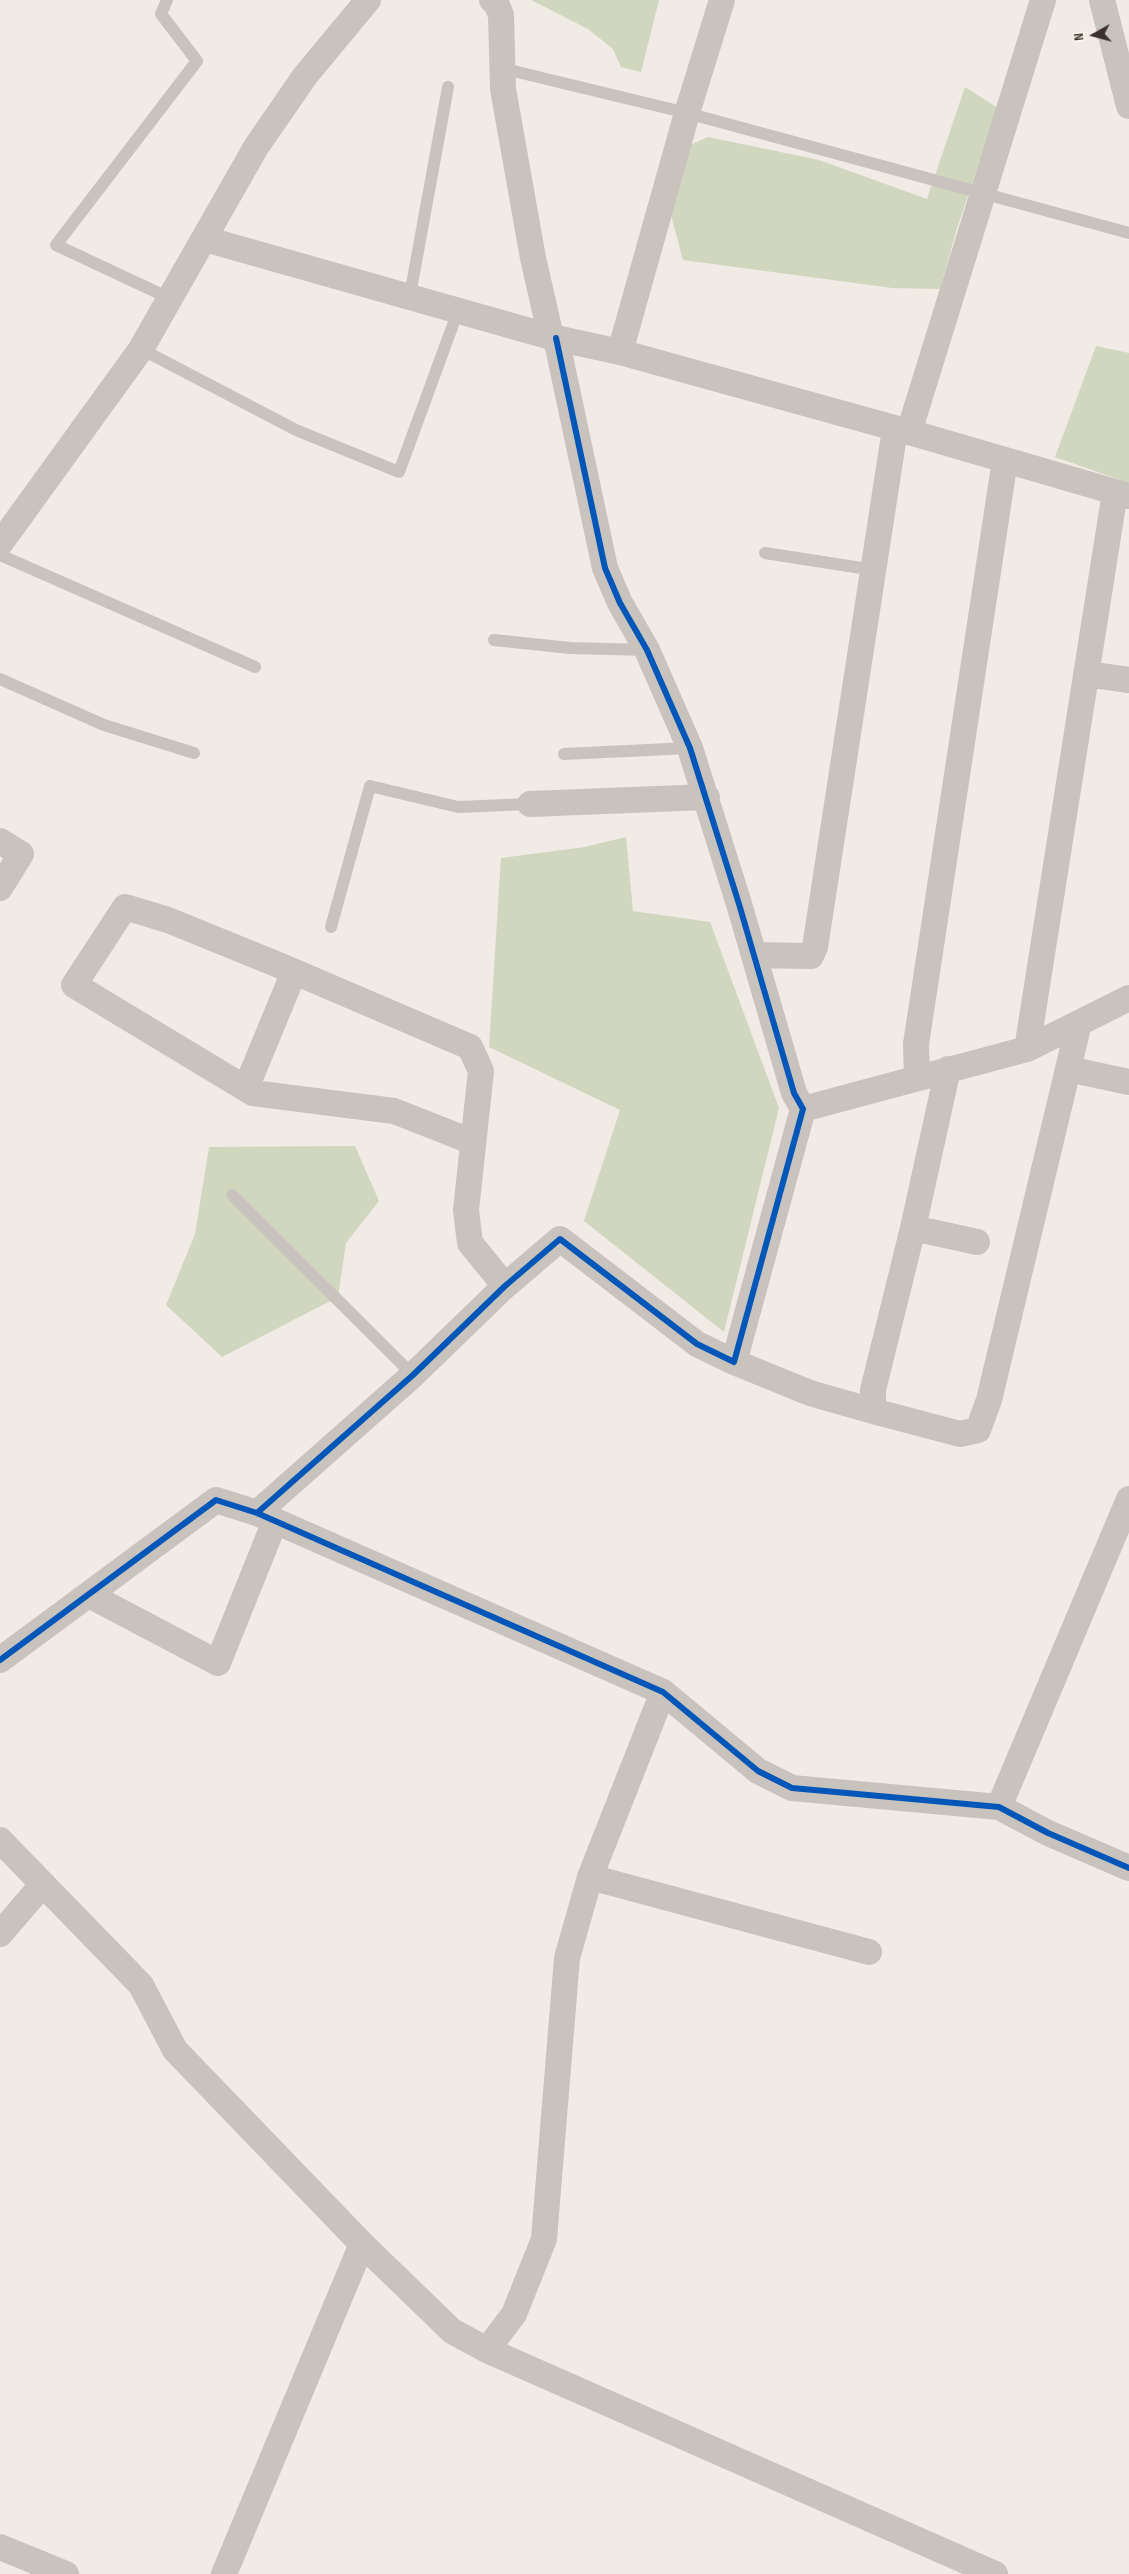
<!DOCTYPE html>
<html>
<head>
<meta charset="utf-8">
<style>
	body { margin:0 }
	#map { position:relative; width:1129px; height:2574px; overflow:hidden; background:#f0ebe5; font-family:"Sofia Sans Condensed",sans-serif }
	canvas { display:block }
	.north { position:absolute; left:1069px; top:10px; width:50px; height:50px; -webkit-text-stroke:4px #fbf5ee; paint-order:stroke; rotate:263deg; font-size:14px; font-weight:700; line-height:20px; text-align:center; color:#3b302b }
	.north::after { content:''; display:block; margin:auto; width:18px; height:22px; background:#3b302b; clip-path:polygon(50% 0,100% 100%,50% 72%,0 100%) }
</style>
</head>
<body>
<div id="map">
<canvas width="1129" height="2574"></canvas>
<div class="north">N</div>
</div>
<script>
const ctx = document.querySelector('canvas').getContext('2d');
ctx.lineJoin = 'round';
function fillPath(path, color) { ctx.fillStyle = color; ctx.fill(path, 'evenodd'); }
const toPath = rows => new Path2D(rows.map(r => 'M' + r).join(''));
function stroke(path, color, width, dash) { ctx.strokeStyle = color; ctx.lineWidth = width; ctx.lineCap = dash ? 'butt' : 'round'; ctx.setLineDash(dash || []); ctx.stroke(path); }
fillPath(toPath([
	[531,0,659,0,641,72,621,67,613,49,588,29],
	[965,87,998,108,957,228,940,289,892,288,683,260,671,215,690,145,708,137,819,160,927,199],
	[1096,346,1129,353,1129,483,1055,457],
	[626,837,633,911,710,922,779,1108,724,1332,584,1221,620,1110,489,1047,501,858,585,847],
	[355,1146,379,1201,346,1243,338,1297,222,1357,166,1305,195,1234,209,1147]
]), '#d1d6bf');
stroke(toPath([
	[167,0,161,14,197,61,56,245,169,298],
	[501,68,687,113,1129,233],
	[410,295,448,87],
	[141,349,296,430,399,472,458,311],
	[765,553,874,570],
	[0,555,255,667],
	[494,640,570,648,647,650],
	[0,679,104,725,194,753],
	[564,754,690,748],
	[331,927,370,786,458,807,530,804],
	[232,1195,413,1375]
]), '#c9c3be', 12);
stroke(toPath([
	[492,0,496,3,501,15,503,89,533,258,551,337],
	[1102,0,1129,106],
	[205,239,551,337,620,352,909,432,1129,496],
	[620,352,687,113,722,0],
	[909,432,1043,0],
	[0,544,141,349,256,147,305,76,368,0],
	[1086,674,1129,680],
	[530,804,707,797],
	[0,841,21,854,0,888],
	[754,955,811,956,815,947,895,429],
	[1027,1049,1115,492],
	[1068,1069,1129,1082],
	[917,1078,916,1044,1005,460],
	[246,1088,294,972],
	[803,1109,1027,1049,1129,998],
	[473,1142,394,1111,253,1093,74,985,125,907,168,920,281,966,470,1047,481,1071,466,1210,470,1243,505,1286],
	[913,1228,977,1242],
	[734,1362,810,1393,873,1411,960,1434,978,1430,989,1400,1079,1023],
	[873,1411,873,1390,913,1228,948,1069],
	[257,1513,413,1375,505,1286,560,1239,697,1344,734,1362,803,1109,794,1093,739,904,690,748,647,650,620,603,605,568,556,338],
	[89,1595,218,1663,275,1521],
	[0,1660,216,1500,257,1513,663,1692,758,1771,792,1788,999,1807,1048,1833,1129,1868],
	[999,1807,1129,1499],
	[0,1840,141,1985,175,2050,362,2244,452,2331,487,2350,995,2574],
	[590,1877,869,1952],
	[0,1934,43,1884],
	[487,2350,514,2314,544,2239,567,1958,590,1877,663,1692],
	[0,2547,66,2574],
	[224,2574,362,2244]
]), '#c9c3be', 26);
stroke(toPath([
	[257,1513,413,1375,505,1286,560,1239,697,1344,734,1362,803,1109,794,1093,739,904,690,748,647,650,620,603,605,568,556,338],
	[0,1660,216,1500,257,1513,663,1692,758,1771,792,1788,999,1807,1048,1833,1129,1868]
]), '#0057b8', 6);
</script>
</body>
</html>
